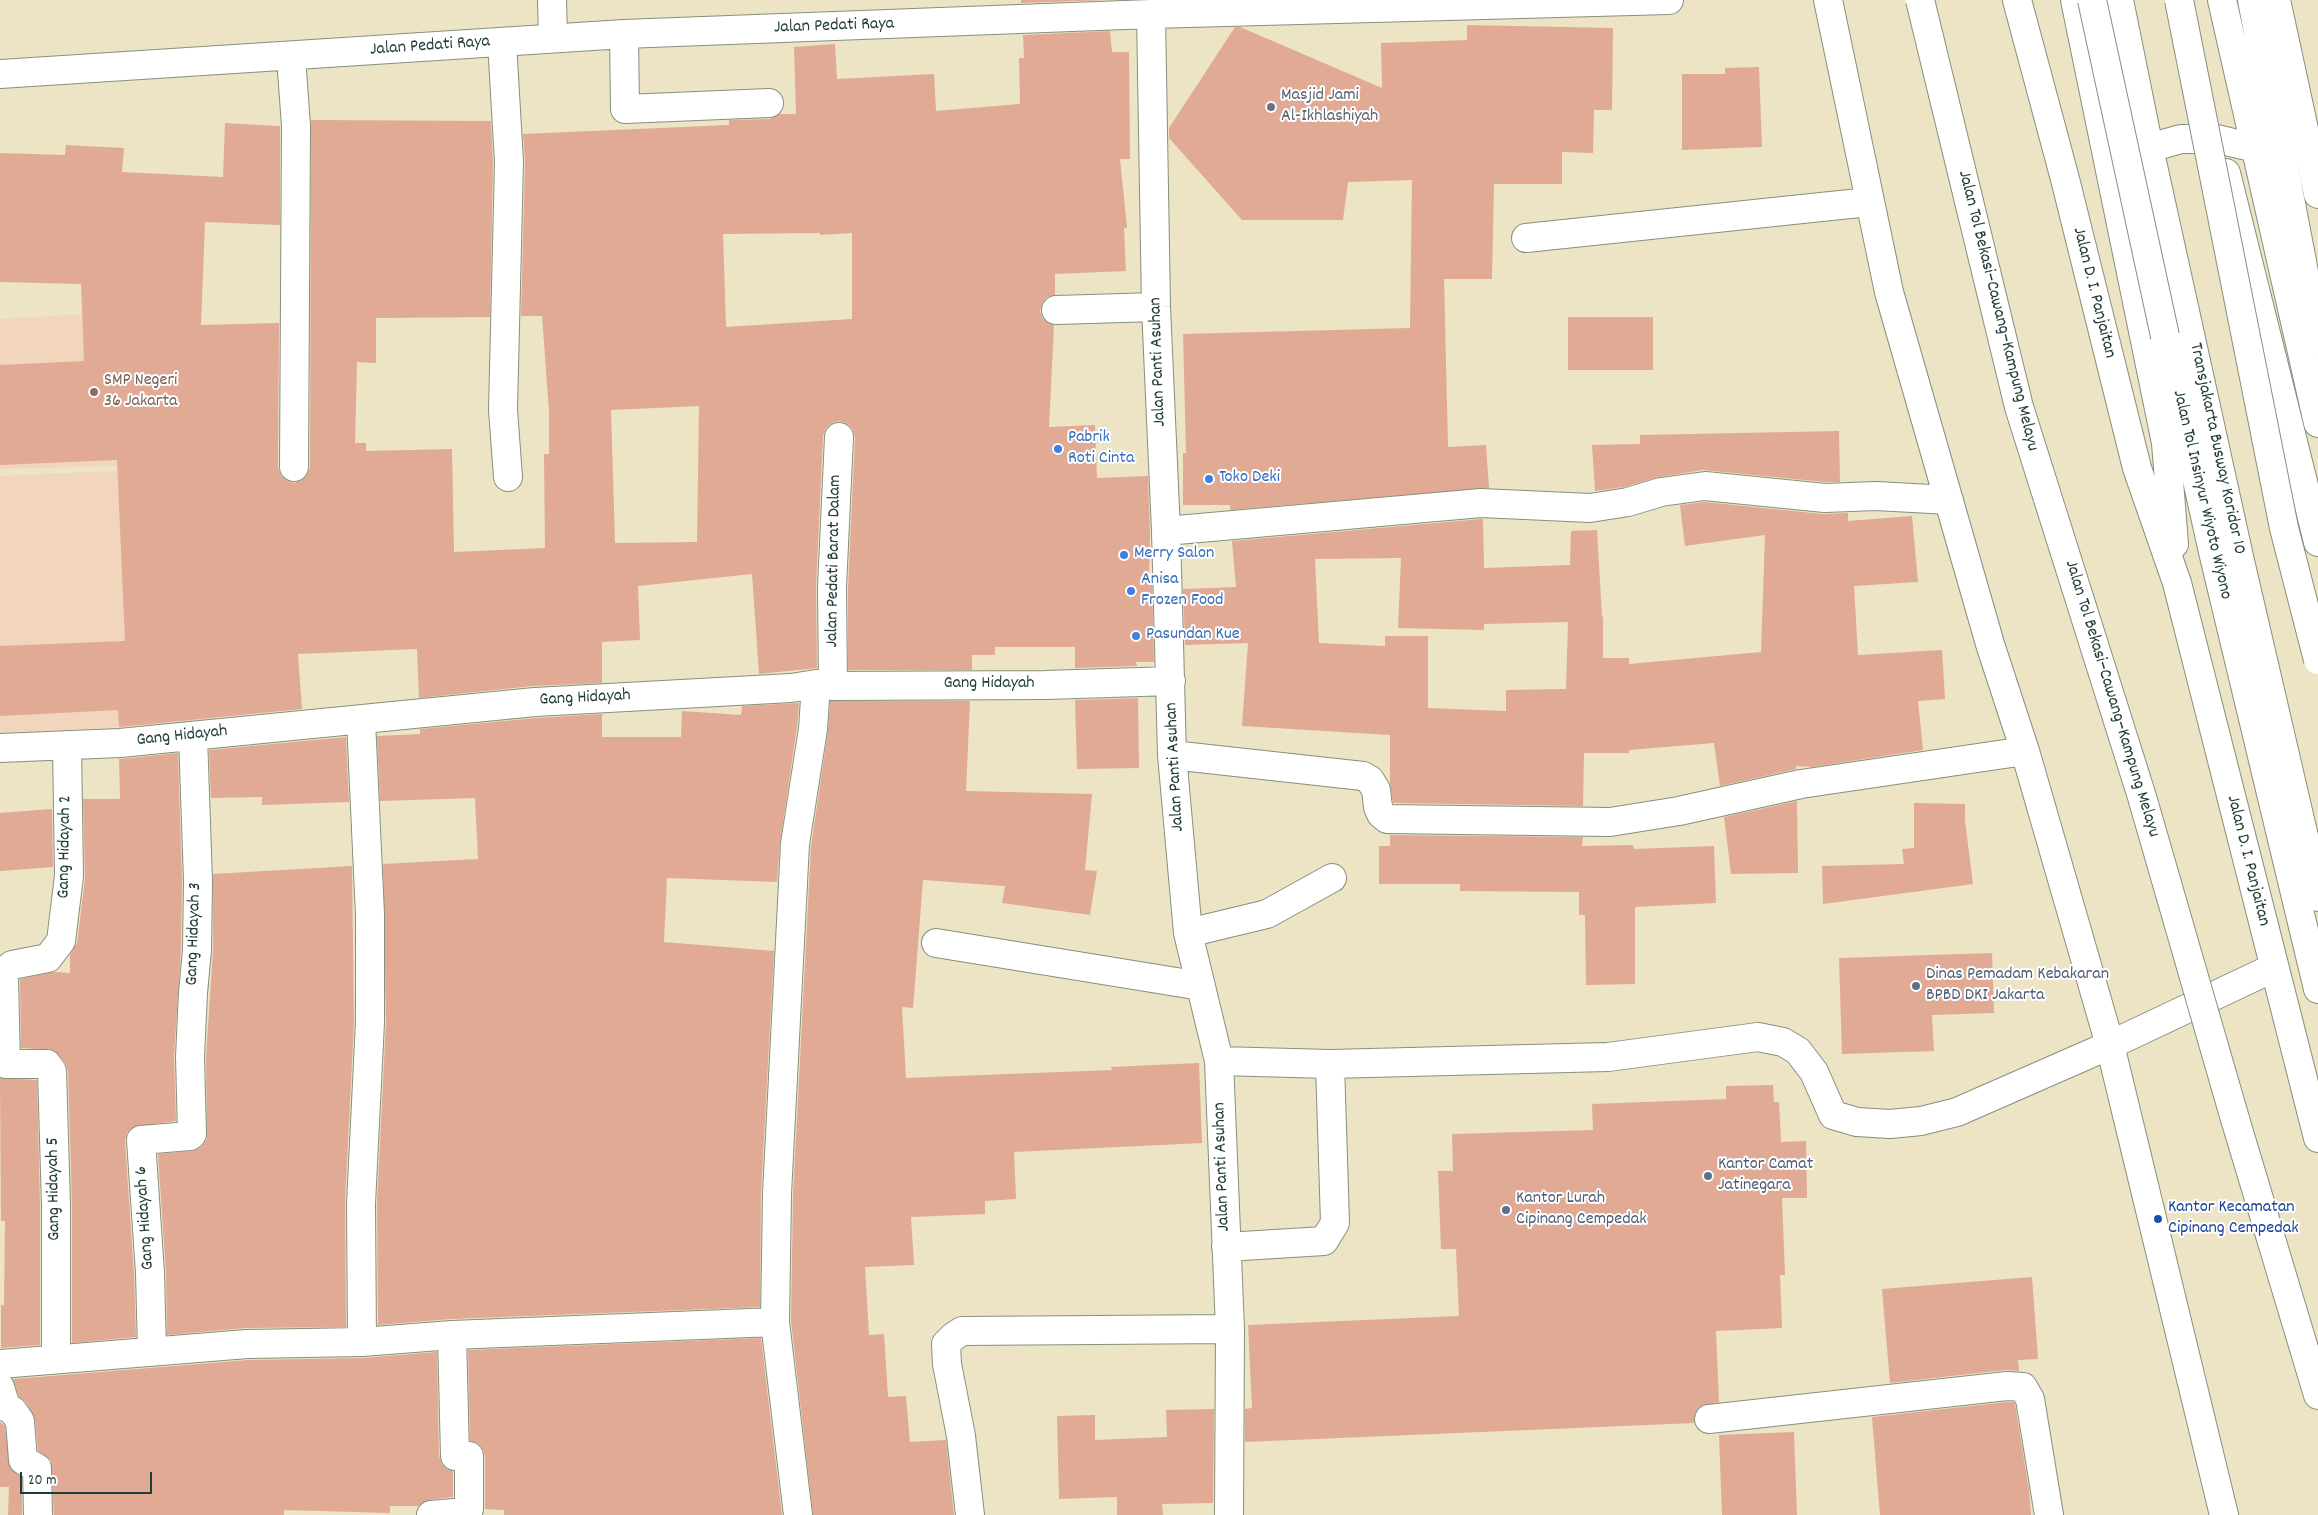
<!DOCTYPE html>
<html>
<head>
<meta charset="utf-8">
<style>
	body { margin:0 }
	#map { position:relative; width:2318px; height:1515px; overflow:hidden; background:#ece4c5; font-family:Dekko,sans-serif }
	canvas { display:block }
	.scale { position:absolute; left:20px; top:1472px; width:132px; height:22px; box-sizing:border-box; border:2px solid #1f3d34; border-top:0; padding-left:6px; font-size:15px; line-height:18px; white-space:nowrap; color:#1f3d34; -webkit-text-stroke:4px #fff; paint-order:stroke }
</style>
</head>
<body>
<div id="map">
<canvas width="2318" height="1515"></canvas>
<div class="scale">20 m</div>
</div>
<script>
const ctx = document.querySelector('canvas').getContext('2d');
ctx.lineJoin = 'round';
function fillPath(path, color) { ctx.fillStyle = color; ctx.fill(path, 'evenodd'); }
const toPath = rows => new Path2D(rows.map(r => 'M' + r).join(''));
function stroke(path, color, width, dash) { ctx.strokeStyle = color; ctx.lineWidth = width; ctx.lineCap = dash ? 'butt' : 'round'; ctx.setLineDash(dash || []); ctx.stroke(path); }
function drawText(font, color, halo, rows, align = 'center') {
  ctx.font = font + ' Dekko,sans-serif'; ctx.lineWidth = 4; ctx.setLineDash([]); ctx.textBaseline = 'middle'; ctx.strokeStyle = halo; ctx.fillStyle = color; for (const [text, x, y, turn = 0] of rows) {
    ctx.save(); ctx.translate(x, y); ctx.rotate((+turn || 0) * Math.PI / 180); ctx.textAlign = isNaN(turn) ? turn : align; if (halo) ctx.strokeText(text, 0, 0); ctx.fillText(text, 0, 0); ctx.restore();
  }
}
fillPath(toPath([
	[178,309,195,464,0,469,0,319],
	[198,467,209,723,0,733,0,476]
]), '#f1d5bd');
fillPath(toPath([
	[1021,0,1107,0,1021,3],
	[1467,25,1613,28,1612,110,1594,110,1593,153,1562,152,1562,184,1494,184,1492,279,1444,279,1448,447,1486,445,1489,488,1230,510,1230,505,1183,505,1183,453,1186,453,1183,334,1410,328,1412,180,1348,182,1343,220,1242,220,1169,138,1169,128,1235,27,1240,27,1382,88,1381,43,1467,40],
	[1110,31,1112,52,1129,52,1130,159,1120,159,1127,228,1124,228,1126,271,1055,274,1055,295,1047,297,1043,302,1040,311,1043,319,1054,325,1049,427,1095,425,1097,478,1148,476,1150,535,1149,579,1152,579,1154,662,1136,662,1137,666,1075,668,1075,647,995,647,995,655,972,655,972,670,848,670,848,587,855,438,853,430,848,424,839,421,832,423,826,428,823,436,816,586,817,668,759,674,752,574,638,586,640,640,602,642,602,683,533,686,419,698,417,649,298,654,302,709,119,727,118,710,0,716,0,646,125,641,117,460,0,465,0,365,84,361,81,284,0,282,0,153,65,155,66,145,124,148,122,172,223,177,225,123,280,126,280,225,205,222,201,325,279,323,278,467,280,474,286,480,294,483,302,480,307,475,310,467,311,120,491,121,493,162,490,317,376,318,376,363,357,362,355,443,366,443,366,451,452,449,454,552,545,548,544,454,549,454,549,411,542,316,521,316,525,162,523,134,729,125,729,120,770,119,779,114,796,114,794,47,835,44,837,79,934,74,936,111,1020,104,1019,58,1024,58,1023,35],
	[820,233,820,235,852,233,852,319,726,327,723,234],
	[699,406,697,542,615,543,611,410],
	[1759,67,1762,147,1682,150,1682,74,1725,74,1725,68],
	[1568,317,1653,317,1653,370,1568,370],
	[1839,431,1840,482,1825,482,1703,470,1659,477,1624,487,1595,491,1592,445,1640,444,1640,435],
	[1705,502,1823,514,1848,513,1848,521,1912,516,1918,582,1854,586,1858,655,1942,650,1945,699,1918,701,1923,750,1812,767,1796,766,1796,769,1720,786,1714,743,1629,750,1629,753,1584,753,1583,806,1393,803,1390,783,1390,735,1242,726,1248,643,1185,645,1183,589,1236,587,1232,541,1481,519,1483,519,1484,568,1570,565,1571,531,1597,530,1602,617,1603,617,1603,658,1629,658,1629,664,1761,652,1765,535,1685,546,1680,505],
	[1401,558,1398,628,1484,630,1484,624,1568,622,1566,689,1506,690,1506,711,1428,708,1428,636,1385,636,1385,646,1319,643,1315,559],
	[1138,698,1139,768,1077,769,1075,700],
	[830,701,970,701,966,791,1092,794,1085,870,1097,871,1090,915,1002,903,1005,886,923,880,913,1008,902,1007,906,1078,1112,1070,1111,1067,1199,1063,1202,1143,1014,1152,1016,1199,985,1201,985,1214,911,1217,914,1265,865,1267,869,1335,884,1334,888,1397,906,1396,910,1442,946,1440,954,1515,813,1515,791,1321,793,1195,811,846,828,731],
	[799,703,797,727,780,842,777,882,667,878,664,942,774,951,761,1194,760,1307,451,1319,378,1325,377,1204,386,1022,383,864,478,859,475,798,380,801,377,736,420,734,420,729,536,718,602,714,602,737,681,737,682,711,741,715,742,706],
	[346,737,349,802,262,805,262,797,211,798,209,750],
	[178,753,182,881,181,949,174,1056,176,1121,133,1127,127,1133,125,1141,134,1274,136,1337,72,1343,72,1206,68,1071,65,1062,54,1050,21,1048,20,979,53,972,70,973,70,955,77,943,85,878,83,799,120,799,119,759],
	[1797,801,1798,873,1731,874,1724,817],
	[1914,803,1965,804,1965,821,1973,884,1823,904,1822,866,1904,864,1902,849,1914,848],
	[52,809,53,867,0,871,0,813],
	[1390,835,1583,837,1582,846,1633,845,1634,849,1714,846,1716,903,1635,907,1635,984,1586,985,1585,915,1579,915,1579,892,1460,891,1460,884,1379,884,1379,846,1390,846],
	[352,866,354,1022,345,1203,346,1327,247,1328,167,1335,166,1273,158,1154,192,1151,201,1147,207,1139,206,1057,213,950,213,874],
	[1992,953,1994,1013,1932,1015,1934,1051,1842,1054,1839,958],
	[0,1078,37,1080,40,1206,40,1345,1,1348,1,1305,4,1305,5,1221,1,1221],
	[1773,1085,1774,1102,1779,1102,1781,1142,1806,1141,1807,1198,1782,1198,1785,1275,1780,1275,1782,1328,1716,1331,1719,1402,1699,1407,1695,1413,1694,1423,1245,1442,1245,1409,1252,1408,1248,1325,1459,1316,1456,1249,1441,1249,1438,1171,1453,1171,1452,1134,1593,1130,1592,1104,1726,1099,1726,1086],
	[2032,1277,2038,1359,2018,1360,2019,1371,2005,1370,1890,1383,1882,1289],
	[761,1338,782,1515,504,1515,504,1510,485,1509,485,1456,482,1448,477,1443,470,1441,468,1350],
	[437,1352,439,1456,442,1464,447,1469,453,1471,453,1497,429,1500,418,1506,390,1506,390,1513,284,1510,284,1515,54,1515,51,1460,38,1451,35,1419,26,1402,19,1397,13,1379,248,1360,362,1358],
	[2007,1402,2014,1402,2015,1404,2029,1490,2031,1515,1880,1515,1872,1417],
	[1214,1409,1213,1503,1162,1504,1163,1515,1117,1515,1117,1497,1059,1499,1057,1416,1095,1415,1095,1440,1167,1437,1166,1410],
	[0,1422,5,1426,10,1468,22,1477,22,1515,8,1515,9,1487,0,1487],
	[1794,1432,1797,1515,1722,1515,1719,1435]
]), '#e0aa95');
const minor = toPath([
	[552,0,553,38],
	[1828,0,1889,292,1990,644,2025,751,2110,1045,2224,1515],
	[2119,0,2149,148,2240,561,2318,897],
	[2276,0,2318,194],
	[1151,14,1156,307,1166,531,1172,755,1188,933,1219,1061,1230,1329,1229,1515],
	[624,34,625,109,769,103],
	[502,42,509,162,503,410,508,477],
	[291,57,296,126,294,467],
	[0,74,624,34,1151,14,1669,0],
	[2226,173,2318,542],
	[1526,238,1869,202],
	[1056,310,1156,307],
	[1166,531,1481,503,1590,508,1628,502,1661,492,1705,486,1825,498,1876,496,1949,500],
	[833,686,832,587,839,437],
	[361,721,370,915,370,1022,361,1204,362,1342],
	[0,748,120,743,535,702,791,688,816,684,833,686,1046,685,1171,681],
	[1172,755,1363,776,1370,780,1376,790,1378,807,1381,814,1387,819,1610,822,1679,811,1801,784,2025,751],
	[1188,933,1267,914,1332,878],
	[936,943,1201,986],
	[1219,1061,1330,1064,1608,1057,1758,1037,1783,1042,1798,1051,1814,1072,1833,1115,1857,1122,1890,1124,1921,1121,1957,1112,2110,1045],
	[1226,1247,1324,1241,1335,1223,1330,1064],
	[152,1351,150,1273,141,1140,190,1136,192,1134,190,1057,193,993,197,950,198,881,193,736],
	[56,1359,56,1206,52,1071,47,1064,6,1064,4,977,6,970,12,965,48,958,61,941,69,876,67,745],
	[0,1364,247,1344,362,1342,452,1335,775,1322],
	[0,1387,6,1407,13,1411,20,1421,23,1460,37,1468,38,1515],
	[1709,1419,2007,1386,2023,1387,2030,1399,2049,1515],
	[431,1515,466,1512,469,1509,469,1456,455,1456,452,1335],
	[798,1515,775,1322,777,1194,795,844,813,729,816,684],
	[970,1515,961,1436,947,1364,946,1344,953,1337,962,1331,1230,1329]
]);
const highway = toPath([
	[2017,0,2065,179,2137,468,2177,583,2318,1138],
	[2075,0,2166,443,2174,544],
	[2222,0,2318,423],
	[2252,0,2318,345],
	[2111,169,2149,148,2181,139,2217,139,2255,148],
	[2165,336,2213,552,2318,989],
	[2110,1045,2273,968],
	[2235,1119,2318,1395]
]);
stroke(minor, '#86907c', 30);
stroke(highway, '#86907c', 30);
stroke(minor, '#fff', 28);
stroke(highway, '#fff', 28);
const highwayBridge = toPath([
	[1920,0,2019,407,2142,797,2235,1119],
	[2092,0,2165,336],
	[2179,0,2284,528,2318,660]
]);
stroke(highwayBridge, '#86907c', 30, []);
stroke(highwayBridge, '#fff', 28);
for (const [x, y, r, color] of [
	[1271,107,5,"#6b7280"],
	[94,392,5,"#8d6e63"],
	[1058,449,5,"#3f7fe0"],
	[1209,479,5,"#3f7fe0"],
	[1124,555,5,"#3f7fe0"],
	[1131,591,5,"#3f7fe0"],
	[1136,636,5,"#3f7fe0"],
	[1916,986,5,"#5c6f8a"],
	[1708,1176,5,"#5c6f8a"],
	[1506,1210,5,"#5c6f8a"],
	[2158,1219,5,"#1a4fb4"]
]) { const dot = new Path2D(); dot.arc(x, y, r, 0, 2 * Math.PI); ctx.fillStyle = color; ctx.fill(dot); stroke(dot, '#fff', 2); }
drawText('18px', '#1f3d34', '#fff', [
	["Jalan Pedati Raya",834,27,-2],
	["Jalan Pedati Raya",430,47,-4],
	["Jalan D. I. Panjaitan",2093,293,76],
	["Jalan Tol Bekasi–Cawang–Kampung Melayu",1997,311,76],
	["Jalan Panti Asuhan",1159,362,-92],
	["Transjakarta Busway Koridor 10",2216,449,78],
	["Jalan Tol Insinyur Wiyoto Wiyono",2201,495,77],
	["Jalan Pedati Barat Dalam",835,561,-89],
	["Gang Hidayah",989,685],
	["Gang Hidayah",585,699,-3],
	["Jalan Tol Bekasi–Cawang–Kampung Melayu",2111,699,73],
	["Gang Hidayah",182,737,-6],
	["Jalan Panti Asuhan",1176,767,-93],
	["Gang Hidayah 2",66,847,-89],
	["Jalan D. I. Panjaitan",2247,861,76],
	["Gang Hidayah 3",195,934,-88],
	["Jalan Panti Asuhan",1223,1167,-92],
	["Gang Hidayah 5",55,1189,-91],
	["Gang Hidayah 6",146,1218,-94]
]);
drawText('18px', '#5b616d', '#fff', [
	["Masjid Jami",1281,97],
	["Al-Ikhlashiyah",1281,118]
], 'left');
drawText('18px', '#785e54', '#fff', [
	["SMP Negeri",104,382],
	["36 Jakarta",104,403]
], 'left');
drawText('18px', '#366cbe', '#fff', [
	["Pabrik",1068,439],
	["Roti Cinta",1068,460],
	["Toko Deki",1219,479],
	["Merry Salon",1134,555],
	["Anisa",1141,581],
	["Frozen Food",1141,602],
	["Pasundan Kue",1146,636]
], 'left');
drawText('18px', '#4e5e75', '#fff', [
	["Dinas Pemadam Kebakaran",1926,976],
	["BPBD DKI Jakarta",1926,997],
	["Kantor Camat",1718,1166],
	["Jatinegara",1718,1187],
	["Kantor Lurah",1516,1200],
	["Cipinang Cempedak",1516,1221]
], 'left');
drawText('18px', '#164399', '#fff', [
	["Kantor Kecamatan",2168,1209],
	["Cipinang Cempedak",2168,1230]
], 'left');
</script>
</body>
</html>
